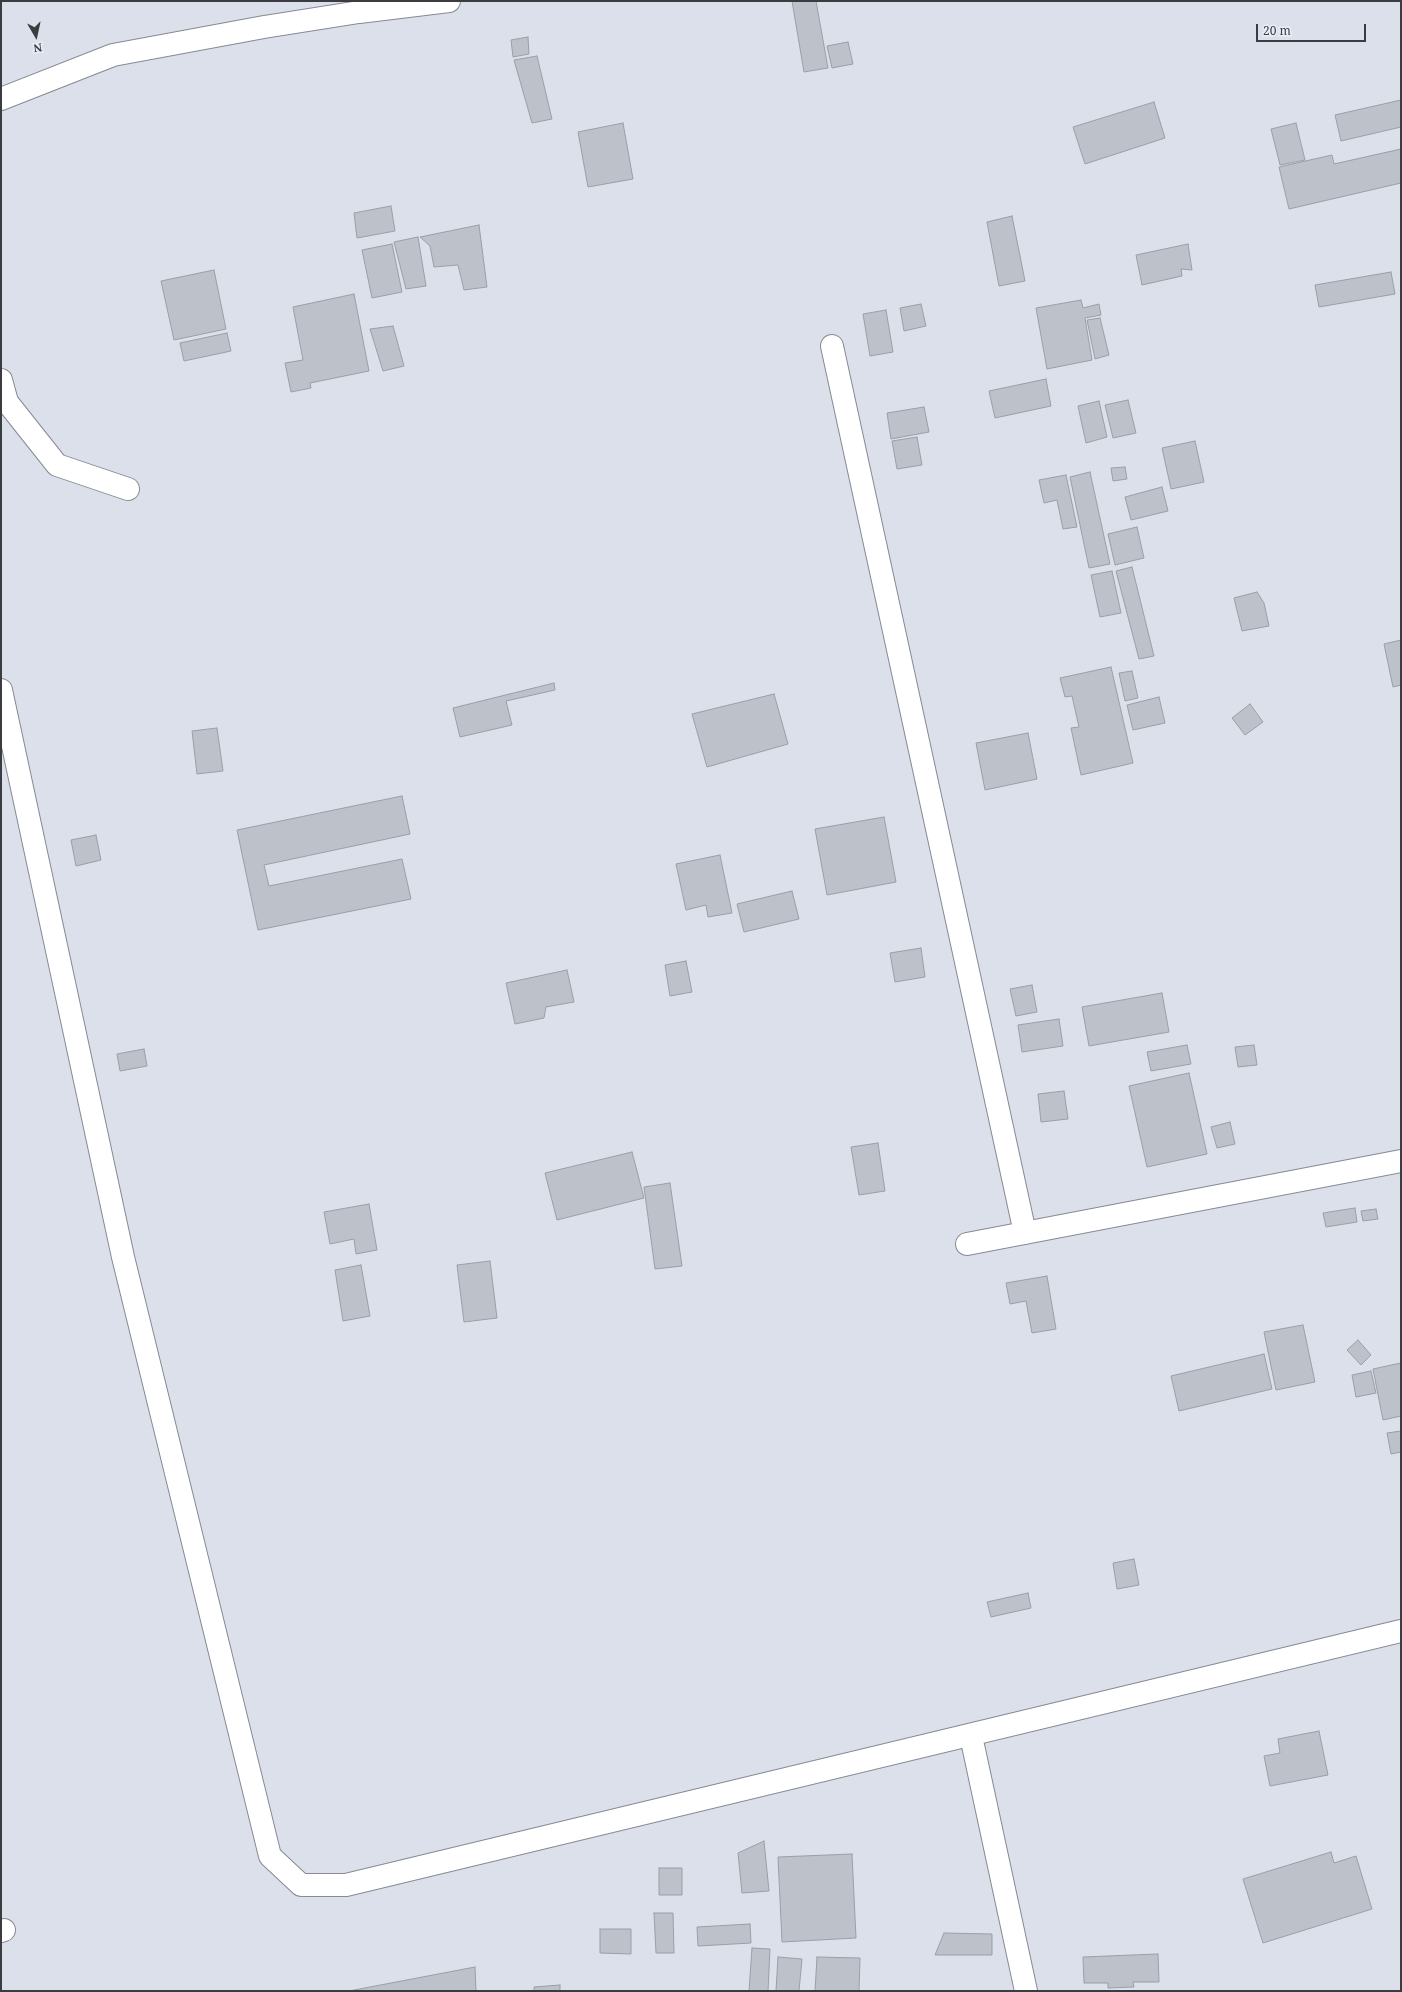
<!DOCTYPE html>
<html>
<head>
<meta charset="utf-8">
<style>
	body { margin:0 }
	#map { position:relative; width:1402px; height:1992px; overflow:hidden; background:#dbe0ea; font-family:"Noto Serif",serif }
	canvas { display:block }
	.frame { position:absolute; inset:0; border:2px solid #3a3c40; pointer-events:none }
	.north { position:absolute; left:16px; top:16px; width:40px; height:40px; -webkit-text-stroke:3px #e8eef7; paint-order:stroke; rotate:171deg; font-size:11px; font-weight:700; line-height:16px; text-align:center; color:#3a3c40 }
	.north::after { content:''; display:block; margin:auto; width:14px; height:18px; background:#3a3c40; clip-path:polygon(50% 0,100% 100%,50% 72%,0 100%) }
	.scale { position:absolute; left:1256px; top:24px; width:110px; height:18px; box-sizing:border-box; border:2px solid #3a3c40; border-top:0; padding-left:5px; font-size:12px; line-height:14px; white-space:nowrap; color:#3a3c40; -webkit-text-stroke:3px #e8eef7; paint-order:stroke }
</style>
</head>
<body>
<div id="map">
<canvas width="1402" height="1992"></canvas>
<div class="frame"></div>
<div class="north">N</div>
<div class="scale">20 m</div>
</div>
<script>
const ctx = document.querySelector('canvas').getContext('2d');
ctx.lineJoin = 'round';
function fillPath(path, color) { ctx.fillStyle = color; ctx.fill(path, 'evenodd'); }
const toPath = rows => new Path2D(rows.map(r => 'M' + r).join(''));
function stroke(path, color, width, dash) { ctx.strokeStyle = color; ctx.lineWidth = width; ctx.lineCap = dash ? 'butt' : 'round'; ctx.setLineDash(dash || []); ctx.stroke(path); }
const building = toPath([
	[792,1,816,1,828,68,804,72,792,1],
	[528,37,529,54,513,57,511,40,528,37],
	[848,42,853,64,832,68,827,46,848,42],
	[537,56,552,119,532,123,514,60,537,56],
	[1401,100,1401,127,1341,141,1335,115,1401,100],
	[1154,102,1165,138,1085,164,1073,127,1154,102],
	[623,123,633,179,588,187,578,132,623,123],
	[1296,123,1305,160,1280,165,1271,129,1296,123],
	[1401,149,1401,183,1289,209,1279,167,1332,155,1334,164,1401,149],
	[391,206,395,231,357,238,354,213,391,206],
	[1012,216,1025,281,999,286,987,222,1012,216],
	[479,225,487,287,464,290,458,265,434,267,430,246,420,237,479,225],
	[418,237,426,286,406,289,394,242,418,237],
	[392,244,402,292,372,298,362,250,392,244],
	[1188,244,1192,270,1181,269,1182,276,1142,285,1136,255,1188,244],
	[214,270,226,329,174,340,161,281,214,270],
	[1391,272,1395,294,1319,307,1315,285,1391,272],
	[354,294,369,371,310,383,311,388,291,392,285,363,303,360,293,307,354,294],
	[1081,300,1083,308,1099,304,1101,315,1085,318,1092,360,1047,369,1036,308,1081,300],
	[921,304,926,326,904,331,900,308,921,304],
	[886,310,893,352,870,356,863,314,886,310],
	[1100,318,1109,355,1095,359,1087,320,1100,318],
	[393,326,404,366,383,371,370,329,393,326],
	[227,333,231,351,184,361,180,343,227,333],
	[1046,379,1051,406,995,418,989,391,1046,379],
	[1128,400,1136,433,1113,438,1105,405,1128,400],
	[1099,401,1107,437,1086,443,1078,406,1099,401],
	[924,407,929,432,891,439,887,413,924,407],
	[917,437,922,465,897,469,892,441,917,437],
	[1195,441,1204,482,1171,489,1162,448,1195,441],
	[1125,467,1127,479,1113,481,1111,468,1125,467],
	[1090,472,1110,564,1089,568,1070,477,1090,472],
	[1066,475,1077,527,1063,529,1057,500,1044,503,1039,480,1066,475],
	[1162,487,1168,511,1131,520,1125,497,1162,487],
	[1137,527,1144,558,1115,565,1108,534,1137,527],
	[1132,567,1154,656,1139,659,1116,571,1132,567],
	[1112,571,1121,613,1100,617,1091,575,1112,571],
	[1257,592,1264,603,1269,626,1242,631,1234,598,1257,592],
	[1401,640,1401,685,1393,687,1384,644,1401,640],
	[1111,667,1133,763,1081,775,1071,728,1079,727,1072,696,1065,697,1060,678,1111,667],
	[1132,671,1138,698,1125,701,1119,673,1132,671],
	[554,683,555,690,506,701,512,725,460,737,453,708,554,683],
	[774,694,788,744,707,767,692,714,774,694],
	[1159,697,1165,723,1133,730,1127,705,1159,697],
	[1250,704,1263,722,1245,735,1232,718,1250,704],
	[217,728,223,771,197,774,192,731,217,728],
	[1028,733,1037,779,985,790,976,743,1028,733],
	[402,796,410,834,264,865,269,886,402,859,411,899,258,930,237,830,402,796],
	[884,817,896,882,827,895,815,829,884,817],
	[96,835,101,860,76,866,71,840,96,835],
	[720,855,732,913,708,917,706,905,686,910,676,864,720,855],
	[792,891,799,919,744,932,737,904,792,891],
	[921,948,925,977,895,982,890,953,921,948],
	[686,961,692,992,670,996,665,965,686,961],
	[567,970,574,1002,546,1007,544,1018,515,1024,506,983,567,970],
	[1032,985,1037,1012,1016,1016,1010,989,1032,985],
	[1162,993,1169,1032,1089,1046,1082,1007,1162,993],
	[1059,1019,1063,1046,1022,1052,1018,1025,1059,1019],
	[1187,1045,1191,1064,1151,1071,1147,1052,1187,1045],
	[1254,1045,1257,1065,1238,1067,1235,1047,1254,1045],
	[144,1049,147,1066,120,1071,117,1054,144,1049],
	[1189,1073,1207,1154,1147,1167,1129,1086,1189,1073],
	[1064,1091,1068,1119,1041,1122,1038,1094,1064,1091],
	[1230,1122,1235,1144,1217,1148,1211,1127,1230,1122],
	[878,1143,885,1191,859,1195,851,1147,878,1143],
	[632,1152,644,1198,557,1220,545,1173,632,1152],
	[670,1183,682,1266,655,1269,644,1187,670,1183],
	[369,1204,377,1250,356,1254,354,1239,330,1244,324,1212,369,1204],
	[1355,1208,1357,1222,1326,1227,1323,1213,1355,1208],
	[1376,1209,1378,1219,1363,1221,1361,1211,1376,1209],
	[490,1261,497,1318,464,1322,457,1265,490,1261],
	[361,1265,370,1316,343,1321,335,1270,361,1265],
	[1047,1276,1056,1329,1032,1333,1026,1301,1010,1304,1006,1283,1047,1276],
	[1303,1325,1315,1382,1276,1390,1264,1332,1303,1325],
	[1358,1340,1371,1355,1361,1365,1347,1350,1358,1340],
	[1264,1354,1272,1389,1179,1411,1171,1376,1264,1354],
	[1401,1363,1401,1416,1383,1420,1373,1369,1401,1363],
	[1371,1371,1376,1393,1356,1397,1352,1375,1371,1371],
	[1401,1431,1401,1452,1391,1454,1387,1433,1401,1431],
	[1134,1559,1139,1585,1117,1589,1113,1563,1134,1559],
	[1028,1593,1031,1608,991,1617,987,1602,1028,1593],
	[1319,1731,1328,1775,1270,1786,1264,1756,1280,1753,1278,1739,1319,1731],
	[764,1841,769,1891,742,1893,738,1853,764,1841],
	[1331,1852,1334,1863,1356,1856,1372,1909,1263,1943,1243,1879,1331,1852],
	[852,1854,856,1938,782,1942,778,1857,852,1854],
	[659,1868,682,1868,682,1895,659,1895,659,1868],
	[654,1913,673,1913,674,1953,656,1953,654,1913],
	[750,1924,751,1943,698,1946,697,1927,750,1924],
	[600,1929,631,1929,631,1954,600,1953,600,1929],
	[944,1933,992,1934,992,1955,935,1955,944,1933],
	[752,1948,770,1949,768,1991,749,1991,752,1948],
	[1158,1954,1159,1982,1133,1982,1134,1987,1108,1988,1108,1983,1084,1983,1083,1957,1158,1954],
	[778,1957,802,1959,799,1991,776,1991,778,1957],
	[817,1957,860,1958,859,1991,815,1991,817,1957],
	[475,1967,476,1991,349,1991,475,1967],
	[560,1985,560,1991,534,1991,534,1987,560,1985]
]);
fillPath(building, '#bcc1ca');
stroke(building, '#9a9ea7', 1);
const minor = toPath([
	[1,99,113,55,264,27,359,12,449,1],
	[832,346,1025,1233],
	[1,380,7,402,57,465,128,489],
	[1,690,123,1257,270,1856,301,1885,346,1885,1401,1631],
	[967,1244,1401,1161],
	[971,1736,1026,1991],
	[1,1931,4,1930]
]);
stroke(minor, '#858a93', 24);
stroke(minor, '#fff', 22);
</script>
</body>
</html>
